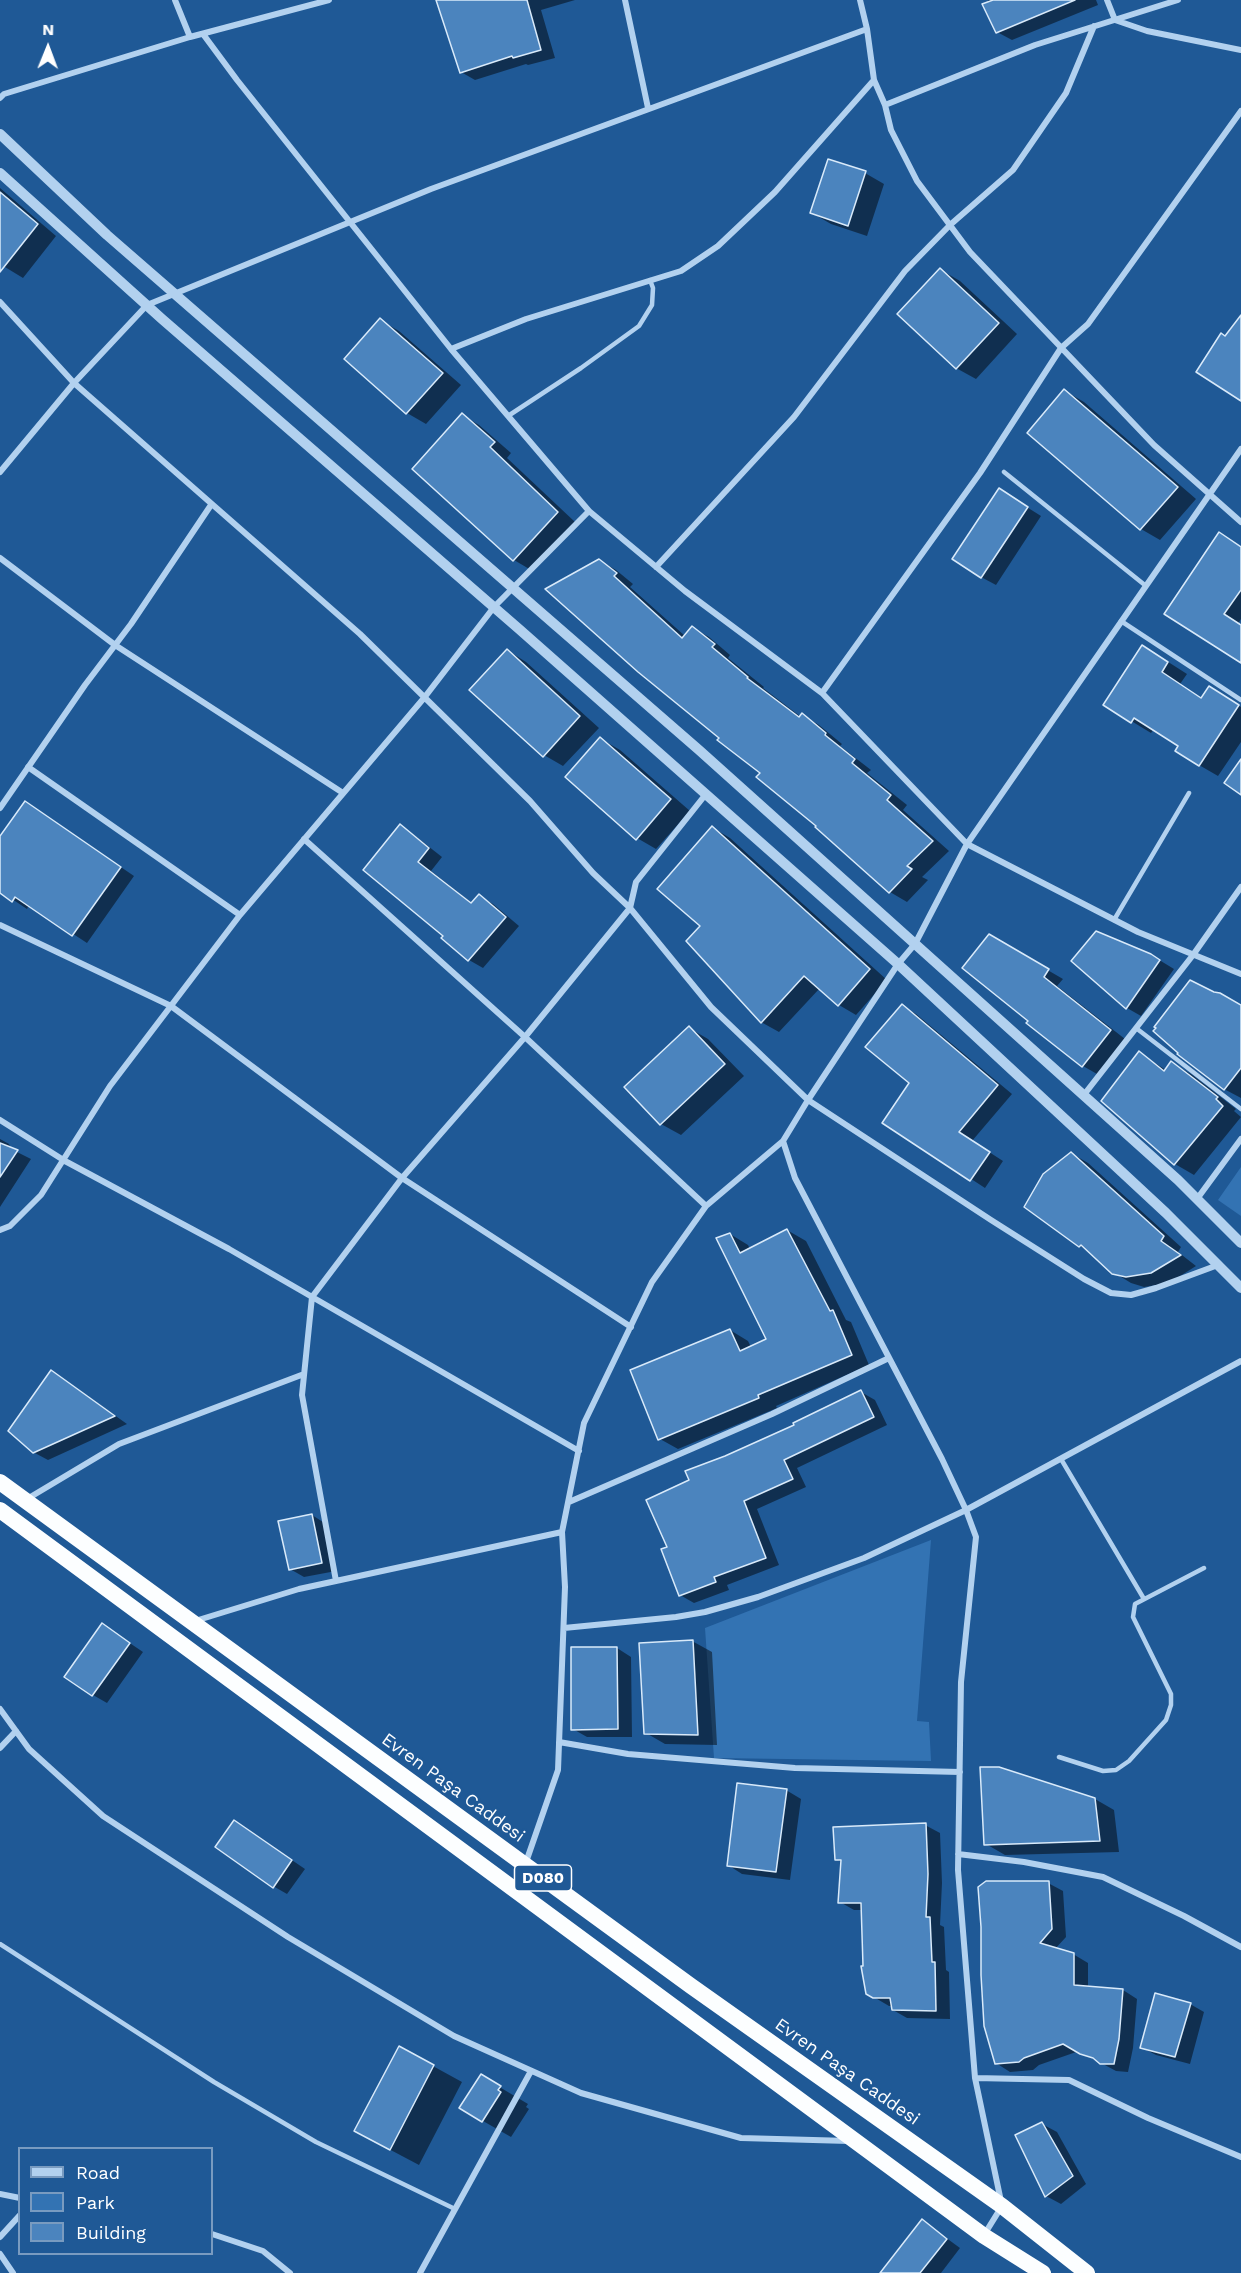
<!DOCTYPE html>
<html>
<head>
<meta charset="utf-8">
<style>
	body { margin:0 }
	#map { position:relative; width:1241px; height:2273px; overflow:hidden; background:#1f5996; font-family:"Work Sans",sans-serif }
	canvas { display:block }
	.legend { position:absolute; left:18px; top:2147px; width:195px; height:108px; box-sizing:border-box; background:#1f5996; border:2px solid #799bc0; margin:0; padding:8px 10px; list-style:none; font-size:18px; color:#fff }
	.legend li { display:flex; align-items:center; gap:12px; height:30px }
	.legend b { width:30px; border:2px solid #799bc0 }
	.north { position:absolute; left:18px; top:18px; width:60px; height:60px; -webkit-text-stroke:4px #1f5996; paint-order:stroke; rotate:1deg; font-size:16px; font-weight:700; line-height:24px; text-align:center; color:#fff }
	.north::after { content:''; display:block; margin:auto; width:21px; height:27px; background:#fff; clip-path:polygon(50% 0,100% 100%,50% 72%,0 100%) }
</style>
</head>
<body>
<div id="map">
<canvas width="1241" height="2273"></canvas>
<ul class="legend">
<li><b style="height:8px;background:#b2d1ef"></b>Road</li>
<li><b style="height:16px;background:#3373b3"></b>Park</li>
<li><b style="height:16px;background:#4b84be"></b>Building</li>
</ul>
<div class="north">N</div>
</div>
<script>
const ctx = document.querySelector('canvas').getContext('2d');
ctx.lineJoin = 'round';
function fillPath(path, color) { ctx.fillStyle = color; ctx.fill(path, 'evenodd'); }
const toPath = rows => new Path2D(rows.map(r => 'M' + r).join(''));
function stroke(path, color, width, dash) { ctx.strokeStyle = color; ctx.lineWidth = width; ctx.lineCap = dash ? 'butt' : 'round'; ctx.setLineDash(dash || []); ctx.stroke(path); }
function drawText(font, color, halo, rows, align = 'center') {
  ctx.font = font + ' "Work Sans",sans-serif'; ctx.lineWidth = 5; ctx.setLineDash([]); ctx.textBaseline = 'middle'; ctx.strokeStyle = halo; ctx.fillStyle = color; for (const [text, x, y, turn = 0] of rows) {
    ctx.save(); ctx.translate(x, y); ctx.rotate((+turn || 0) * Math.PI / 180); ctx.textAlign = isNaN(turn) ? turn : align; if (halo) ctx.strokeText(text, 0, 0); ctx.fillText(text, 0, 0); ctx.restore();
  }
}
fillPath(toPath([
	[1241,1167,1241,1216,1218,1200],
	[931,1540,917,1721,929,1722,931,1761,714,1758,705,1628]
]), '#3373b3');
fillPath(toPath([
	[438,0,575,0,541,10,555,58,528,65,526,64,475,80,461,72],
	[988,0,1096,0,1098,5,1012,40,997,32],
	[865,173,884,184,867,236,831,224,812,213],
	[0,188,56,236,23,278,0,264],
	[941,270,960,281,1017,334,976,379,956,368],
	[380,320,399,331,461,385,426,424,407,413,346,359],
	[1065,391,1084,402,1196,499,1160,540,1141,529,1029,433],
	[462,415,479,425,511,453,507,458,575,522,531,570,514,560],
	[1014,499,1041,516,996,585,981,577],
	[1241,547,1241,619,1238,624,1241,626,1241,661,1166,613],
	[599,560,616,570,633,584,630,587,685,636,693,628,709,637,730,655,728,658,764,687,763,688,801,717,802,715,819,725,842,744,840,746,871,770,867,773,907,805,903,810,949,851,922,877,928,880,907,902,890,892,817,827,818,826,762,773,721,738],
	[507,650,526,662,599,728,563,766,544,755],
	[1162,658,1187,674,1180,684,1202,699,1228,699,1241,707,1241,742,1218,776,1199,765,1180,746,1154,729,1151,733,1105,705],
	[601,739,620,750,690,811,656,849,637,838],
	[40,812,134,876,87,943,29,905,27,909,0,891,0,839],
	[400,826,414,835,442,857,431,871,473,904,479,896,493,904,519,926,483,968,469,960,445,936],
	[713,828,730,838,887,980,856,1015,839,1005,820,988,779,1032,761,1022,702,926],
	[989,936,1063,979,1057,986,1125,1039,1097,1074,1083,1066,1028,1023,1030,1021],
	[1151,955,1174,969,1141,1016,1127,1008,1073,961],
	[902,1006,916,1014,1012,1094,972,1141,1003,1161,985,1188,884,1122,911,1083],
	[1241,1007,1241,1098,1224,1089],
	[689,1028,708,1039,744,1076,681,1135,661,1124,626,1087],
	[1139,1053,1166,1070,1172,1063,1191,1074,1236,1109,1234,1111,1241,1117,1194,1175,1175,1164,1103,1101],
	[0,1139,9,1144,11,1149,31,1159,0,1207],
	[1071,1153,1088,1163,1181,1247,1178,1252,1196,1266,1169,1283,1144,1287,1131,1283,1113,1272,1089,1251,1080,1246],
	[787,1230,806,1241,846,1320,851,1322,869,1365,776,1406,777,1408,678,1449,660,1439,730,1330,748,1341,751,1347,768,1340,730,1234,748,1245,750,1249],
	[51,1372,65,1380,127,1424,48,1460,33,1452],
	[861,1392,875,1400,887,1425,797,1468,806,1487,757,1509,779,1565,727,1585,729,1590,694,1603,680,1595,669,1548,691,1481,726,1458,796,1426],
	[312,1515,326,1524,336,1571,304,1577,290,1569],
	[103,1625,143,1652,107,1703,93,1695],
	[692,1641,712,1652,717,1745,665,1744,646,1733],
	[617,1648,631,1657,632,1737,587,1737,573,1729],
	[786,1790,801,1799,790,1880,742,1874,728,1865],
	[1095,1799,1114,1810,1119,1852,1005,1855,986,1844],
	[925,1825,940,1833,942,1883,940,1925,944,1927,946,1970,949,1972,950,2019,907,2018,893,2010,893,2006,889,2006,867,1993,863,1910,854,1910,840,1902,843,1863,836,1859],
	[249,1831,305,1869,287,1894,273,1886],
	[1048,1883,1063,1891,1066,1937,1055,1949,1073,1954,1088,1963,1088,1988,1123,1990,1137,1999,1133,2048,1128,2072,1116,2071,1079,2051,1039,2065,1033,2070,1010,2072,996,2063],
	[1190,2004,1204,2012,1190,2064,1156,2055,1141,2047],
	[400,2048,462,2082,419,2165,385,2147],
	[481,2076,528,2104,526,2107,529,2109,511,2137,483,2121],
	[1042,2124,1057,2132,1086,2184,1061,2204,1046,2196,1017,2135],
	[923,2221,960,2248,941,2273,882,2273]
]), '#0007');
const building = toPath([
	[436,0,527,0,541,50,513,58,512,56,460,73,436,0],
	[993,0,1075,0,996,33,982,4,993,0],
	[828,159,866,171,848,226,810,213,828,159],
	[0,192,38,224,0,272,0,192],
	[940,268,999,323,956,369,897,314,940,268],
	[1241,315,1241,401,1196,372,1221,333,1225,336,1241,315],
	[380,318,443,373,406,414,344,359,380,318],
	[1064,389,1178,487,1140,530,1027,433,1064,389],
	[462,413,495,442,490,447,558,512,513,561,412,469,462,413],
	[999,488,1028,507,981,578,952,559,999,488],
	[1219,532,1241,547,1241,590,1224,614,1241,625,1241,663,1164,614,1219,532],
	[599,559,617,573,614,576,682,638,692,626,715,644,712,647,748,677,747,678,799,717,802,713,826,733,825,735,855,759,852,763,891,795,887,800,933,841,907,866,912,869,889,893,815,827,816,826,756,777,760,773,717,740,719,738,638,672,545,589,599,559],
	[1142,645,1168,662,1162,672,1201,698,1209,686,1239,705,1199,766,1175,751,1178,746,1134,718,1131,723,1103,705,1142,645],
	[507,649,580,716,543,757,469,690,507,649],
	[600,737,671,799,636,840,565,777,600,737],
	[1241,759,1241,795,1224,783,1241,759],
	[25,801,121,867,72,936,15,897,12,902,0,893,0,836,25,801],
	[400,824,429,848,418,862,471,903,479,894,506,917,468,961,441,938,443,936,363,870,400,824],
	[712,826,870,969,838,1006,804,976,761,1023,686,941,700,926,657,889,712,826],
	[1096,931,1151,954,1160,960,1126,1009,1071,961,1096,931],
	[989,934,1049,969,1044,977,1111,1030,1082,1067,1026,1023,1028,1021,962,968,989,934],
	[1190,980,1214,992,1220,993,1241,1005,1241,1068,1224,1090,1177,1054,1178,1053,1153,1031,1156,1028,1154,1027,1190,980],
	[902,1004,998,1085,959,1132,990,1152,970,1181,882,1123,909,1083,865,1047,902,1004],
	[689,1026,725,1064,660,1125,624,1087,689,1026],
	[1139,1051,1164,1071,1171,1061,1218,1097,1216,1099,1223,1106,1174,1165,1101,1101,1139,1051],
	[0,1143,18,1150,0,1177,0,1143],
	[1071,1152,1164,1236,1161,1241,1181,1255,1151,1273,1126,1277,1112,1274,1081,1245,1079,1247,1024,1207,1043,1174,1071,1152],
	[787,1229,830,1311,833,1310,852,1355,758,1395,759,1398,658,1440,630,1370,730,1329,740,1351,766,1339,716,1238,730,1233,740,1253,787,1229],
	[51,1370,115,1416,33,1453,8,1431,51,1370],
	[861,1390,874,1417,784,1460,793,1479,744,1501,766,1558,714,1577,716,1582,679,1596,661,1549,667,1547,646,1500,689,1480,685,1471,725,1456,794,1425,793,1423,861,1390],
	[312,1514,322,1563,289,1570,278,1521,312,1514],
	[102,1623,130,1643,92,1696,64,1677,102,1623],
	[693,1640,698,1735,644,1734,639,1643,693,1640],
	[571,1647,617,1647,618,1729,571,1730,571,1647],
	[980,1767,999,1767,1095,1798,1100,1841,984,1845,980,1767],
	[737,1783,787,1789,776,1872,727,1866,737,1783],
	[234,1820,292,1860,273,1888,215,1847,234,1820],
	[926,1823,928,1874,926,1917,930,1917,932,1962,935,1962,936,2011,892,2010,890,1998,873,1998,866,1994,861,1966,863,1966,861,1903,838,1903,841,1860,835,1860,833,1827,926,1823],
	[986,1881,1049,1881,1052,1929,1040,1943,1074,1953,1074,1985,1123,1989,1119,2039,1114,2064,1100,2064,1093,2058,1080,2054,1063,2044,1024,2058,1019,2062,995,2064,984,2026,981,1975,981,1927,978,1887,986,1881],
	[1155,1993,1191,2003,1175,2057,1140,2048,1155,1993],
	[399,2046,434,2065,390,2150,354,2131,399,2046],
	[481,2074,501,2086,498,2090,501,2092,482,2122,459,2108,481,2074],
	[1042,2122,1073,2176,1045,2197,1015,2135,1042,2122],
	[922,2219,947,2239,920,2273,880,2273,922,2219]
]);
fillPath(building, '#4b84be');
stroke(building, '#d9eafa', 1.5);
stroke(toPath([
	[508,416,581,368,639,326,652,305,653,288,650,280],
	[1004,472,1146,586],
	[1121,621,1241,700],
	[1114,920,1189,793],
	[1136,1028,1241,1109],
	[1061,1459,1144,1599],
	[1059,1757,1103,1771,1116,1770,1129,1761,1166,1720,1171,1705,1171,1694,1133,1617,1135,1604,1204,1568],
	[0,1944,214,2082,316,2142,455,2209]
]), '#b2d1ef', 4.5);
stroke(toPath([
	[175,0,190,37],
	[625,0,648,108],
	[860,0,867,29,874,80,885,105,891,130,917,181,970,252,1154,445,1241,522],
	[1107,0,1115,20,1147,31,1241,50],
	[203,34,237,80,451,349,589,511,685,591,822,693,967,844,1138,932,1241,974],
	[0,98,4,94,190,37,329,0],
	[885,105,1035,45,1178,0],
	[0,302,74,383,360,634,530,801,593,873,630,908,711,1007,808,1100,783,1141,795,1178,942,1459,966,1510,976,1537,961,1682,958,1870,975,2078,1002,2206,984,2235],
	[451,349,526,319,681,271,718,246,775,192,874,80],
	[0,472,74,383,147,305,431,189,867,29],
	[0,558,115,645,343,793],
	[656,567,794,417,905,271,950,225,1013,170,1066,93,1094,26],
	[822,693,980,473,1061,348,1088,324,1241,111],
	[28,767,240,915],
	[0,808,85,685,131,624,211,505],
	[304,839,525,1037,706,1206],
	[0,925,171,1006,402,1178,631,1327],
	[1083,1096,1193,955,1241,887],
	[0,1120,65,1161,229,1249,579,1451],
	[1197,1199,1241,1139],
	[0,1230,10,1226,41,1195,110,1086,240,915,424,698,494,607,589,511],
	[1218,1265,1156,1288,1131,1295,1111,1293,1084,1279,991,1220,808,1100,898,964,915,944,967,844,1241,449],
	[27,1499,119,1444,304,1374],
	[569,1502,772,1414,889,1358],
	[336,1581,302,1395,312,1297,402,1178,525,1037,630,908,636,882,706,794],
	[195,1621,299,1589,562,1532],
	[564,1628,676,1617,705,1612,758,1597,864,1558,966,1510,1241,1361],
	[0,1709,29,1749,103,1816,288,1937,454,2036,581,2093,741,2138,849,2141],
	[559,1742,628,1754,795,1768,960,1772],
	[0,1748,16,1731],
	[958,1854,1024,1862,1103,1877,1184,1916,1241,1947],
	[525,1865,558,1770,565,1587,562,1532,584,1423,652,1282,706,1206,783,1141],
	[975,2078,1069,2080,1148,2118,1241,2157],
	[0,2194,20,2198],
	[212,2234,263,2251,290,2273],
	[0,2237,20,2215],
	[0,2254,13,2273],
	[420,2273,531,2071]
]), '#b2d1ef', 6);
stroke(toPath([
	[0,134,107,235,699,750,1178,1180,1241,1243],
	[0,173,162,319,519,629,898,964,1166,1213,1241,1288]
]), '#b2d1ef', 10);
stroke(toPath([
	[0,1482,691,1986,1002,2206,1087,2273],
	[0,1510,984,2236,1043,2273]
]), '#fcfeff', 16);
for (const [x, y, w] of [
	[543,1878,57]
]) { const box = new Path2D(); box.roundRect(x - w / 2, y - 13, w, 26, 4.5); ctx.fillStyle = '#1f5996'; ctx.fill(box); stroke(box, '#fff', 1.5); }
drawText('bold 16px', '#fff', null, [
	["D080",543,1878]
]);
drawText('18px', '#fff', '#1f5996', [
	["Evren Paşa Caddesi",453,1788,36],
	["Evren Paşa Caddesi",847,2072,35]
]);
</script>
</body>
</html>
